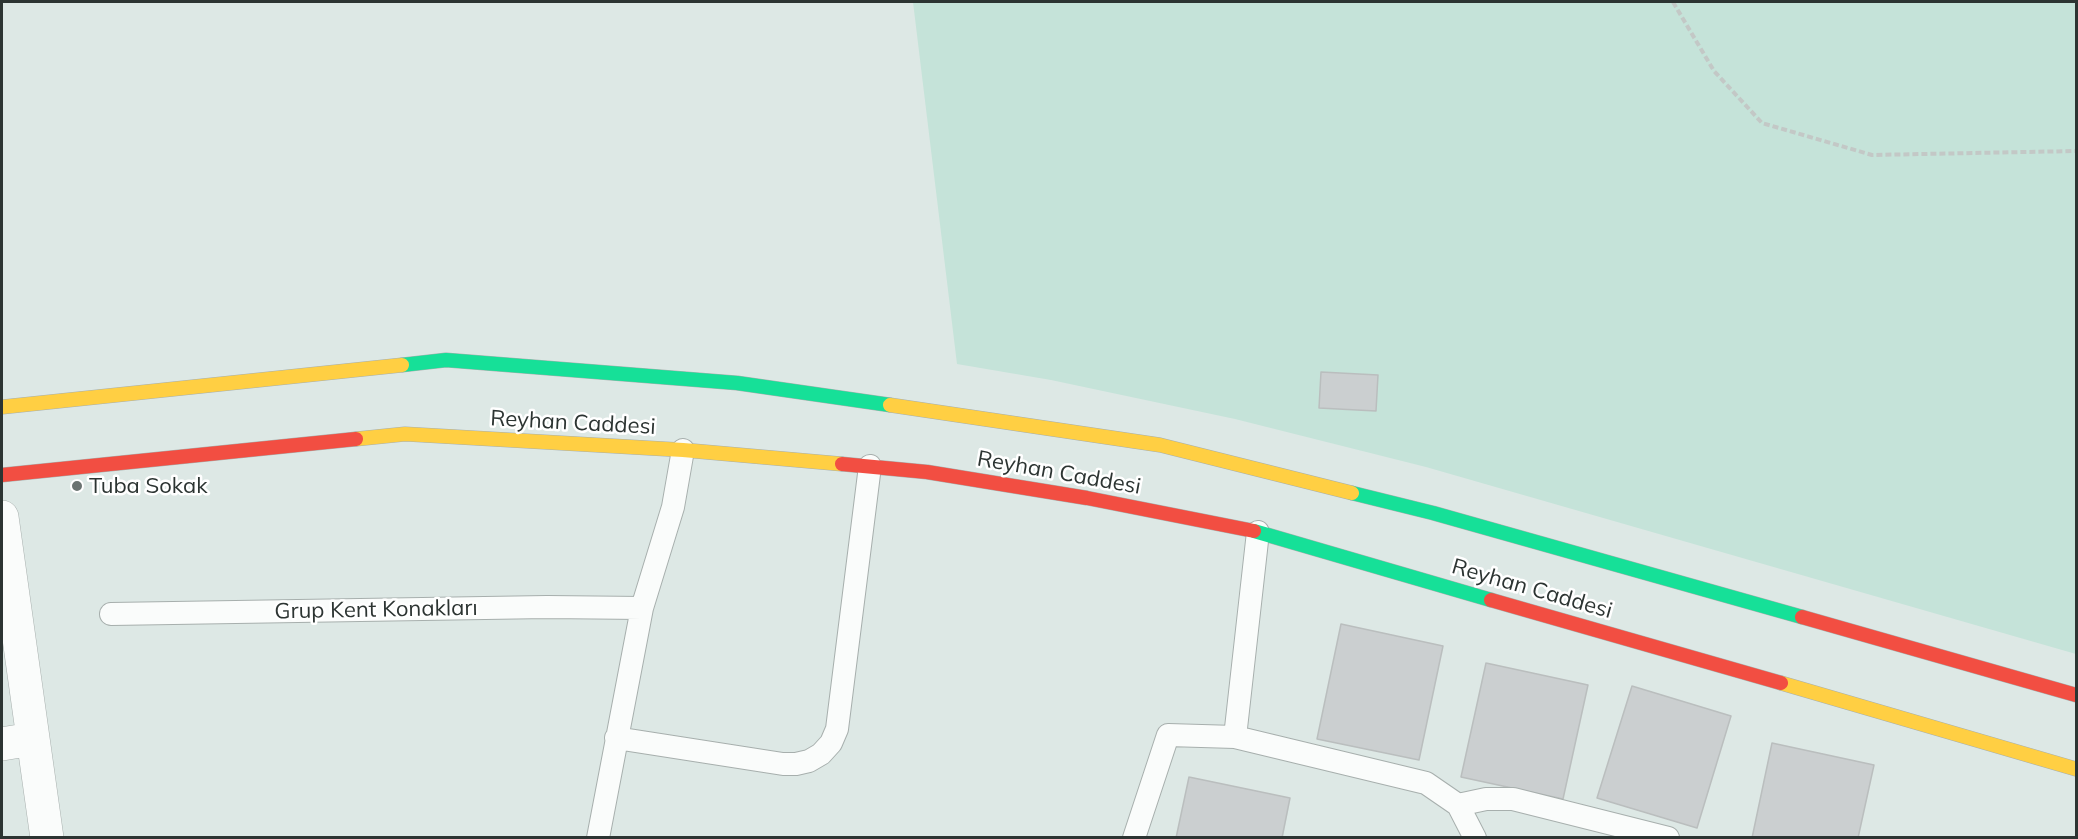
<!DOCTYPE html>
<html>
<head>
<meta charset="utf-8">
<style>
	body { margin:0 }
	#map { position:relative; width:2078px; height:839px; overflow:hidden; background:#dde8e5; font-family:Mulish,sans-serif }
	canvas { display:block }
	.frame { position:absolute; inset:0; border:3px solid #2c3432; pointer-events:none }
</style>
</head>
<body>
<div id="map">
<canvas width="2078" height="839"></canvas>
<div class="frame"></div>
</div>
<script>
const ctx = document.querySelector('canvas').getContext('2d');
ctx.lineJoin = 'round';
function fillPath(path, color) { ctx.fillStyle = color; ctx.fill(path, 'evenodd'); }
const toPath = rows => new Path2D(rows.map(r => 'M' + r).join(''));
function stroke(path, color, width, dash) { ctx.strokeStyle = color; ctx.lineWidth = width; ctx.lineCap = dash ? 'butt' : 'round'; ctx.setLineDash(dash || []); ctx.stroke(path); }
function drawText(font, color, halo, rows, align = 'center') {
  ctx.font = font + ' Mulish,sans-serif'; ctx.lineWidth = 5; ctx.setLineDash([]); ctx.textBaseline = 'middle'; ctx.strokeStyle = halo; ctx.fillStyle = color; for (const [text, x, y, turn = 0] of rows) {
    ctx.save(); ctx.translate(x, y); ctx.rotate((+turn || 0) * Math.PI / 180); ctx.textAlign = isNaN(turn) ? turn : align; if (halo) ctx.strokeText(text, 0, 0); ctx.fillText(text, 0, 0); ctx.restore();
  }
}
fillPath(toPath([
	[913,2,2076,2,2076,654,1426,467,1235,419,1051,380,957,364]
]), '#c5e3d9');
const building = toPath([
	[1321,372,1378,375,1376,411,1319,408,1321,372],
	[1341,624,1443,646,1419,760,1317,739,1341,624],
	[1486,663,1588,685,1563,799,1461,777,1486,663],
	[1632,686,1731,716,1697,828,1597,798,1632,686],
	[1772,743,1874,765,1858,838,1752,838,1772,743],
	[1189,777,1290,798,1282,838,1176,838,1189,777]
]);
fillPath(building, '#cbcfd0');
stroke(building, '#babebe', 1.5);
const lane = toPath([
	[111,614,547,607,642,608],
	[1235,737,1426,783,1458,805,1475,838],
	[616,738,783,764,796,764,809,761,821,754,831,743,837,729,870,466],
	[1458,805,1486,799,1513,799,1668,838],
	[598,838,642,608,673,507,683,450],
	[1134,838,1168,735,1235,737,1258,532]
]);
const street = toPath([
	[2,517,47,838],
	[2,744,32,739]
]);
const fast = toPath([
	[402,365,446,360,737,383,890,405],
	[1352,493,1433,513,1802,617],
	[1254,531,1491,600]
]);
const slow = toPath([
	[890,405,1160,445,1352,493],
	[2,407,402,365],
	[356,439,405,434,683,450,842,464],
	[1781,683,2076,769]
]);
const jam = toPath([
	[842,464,927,472,1087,498,1254,531],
	[2,475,356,439],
	[1491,600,1781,683],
	[1802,617,2076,695]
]);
stroke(lane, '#a7afad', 24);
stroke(street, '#a7afad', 34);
stroke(fast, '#a7afad', 15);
stroke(slow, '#a7afad', 15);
stroke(jam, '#a7afad', 15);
stroke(toPath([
	[1673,2,1714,71,1762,123,1872,155,2076,151]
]), '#c3c8c6', 4, [6, 3]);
stroke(lane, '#fafcfb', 22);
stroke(street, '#fafcfb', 33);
stroke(fast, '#16e098', 14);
stroke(slow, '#ffcf43', 14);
stroke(jam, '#f24e42', 14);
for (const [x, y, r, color] of [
	[77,486,6,"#6a7371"]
]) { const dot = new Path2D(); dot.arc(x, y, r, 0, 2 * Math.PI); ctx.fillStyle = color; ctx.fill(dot); stroke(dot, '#fff', 2); }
drawText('22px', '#2c3432', '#fff', [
	["Reyhan Caddesi",573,423,3],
	["Reyhan Caddesi",1059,473,10],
	["Reyhan Caddesi",1532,589,16],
	["Grup Kent Konakları",376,610,-1]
]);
drawText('22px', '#2c3432', '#fff', [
	["Tuba Sokak",89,486]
], 'left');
</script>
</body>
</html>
